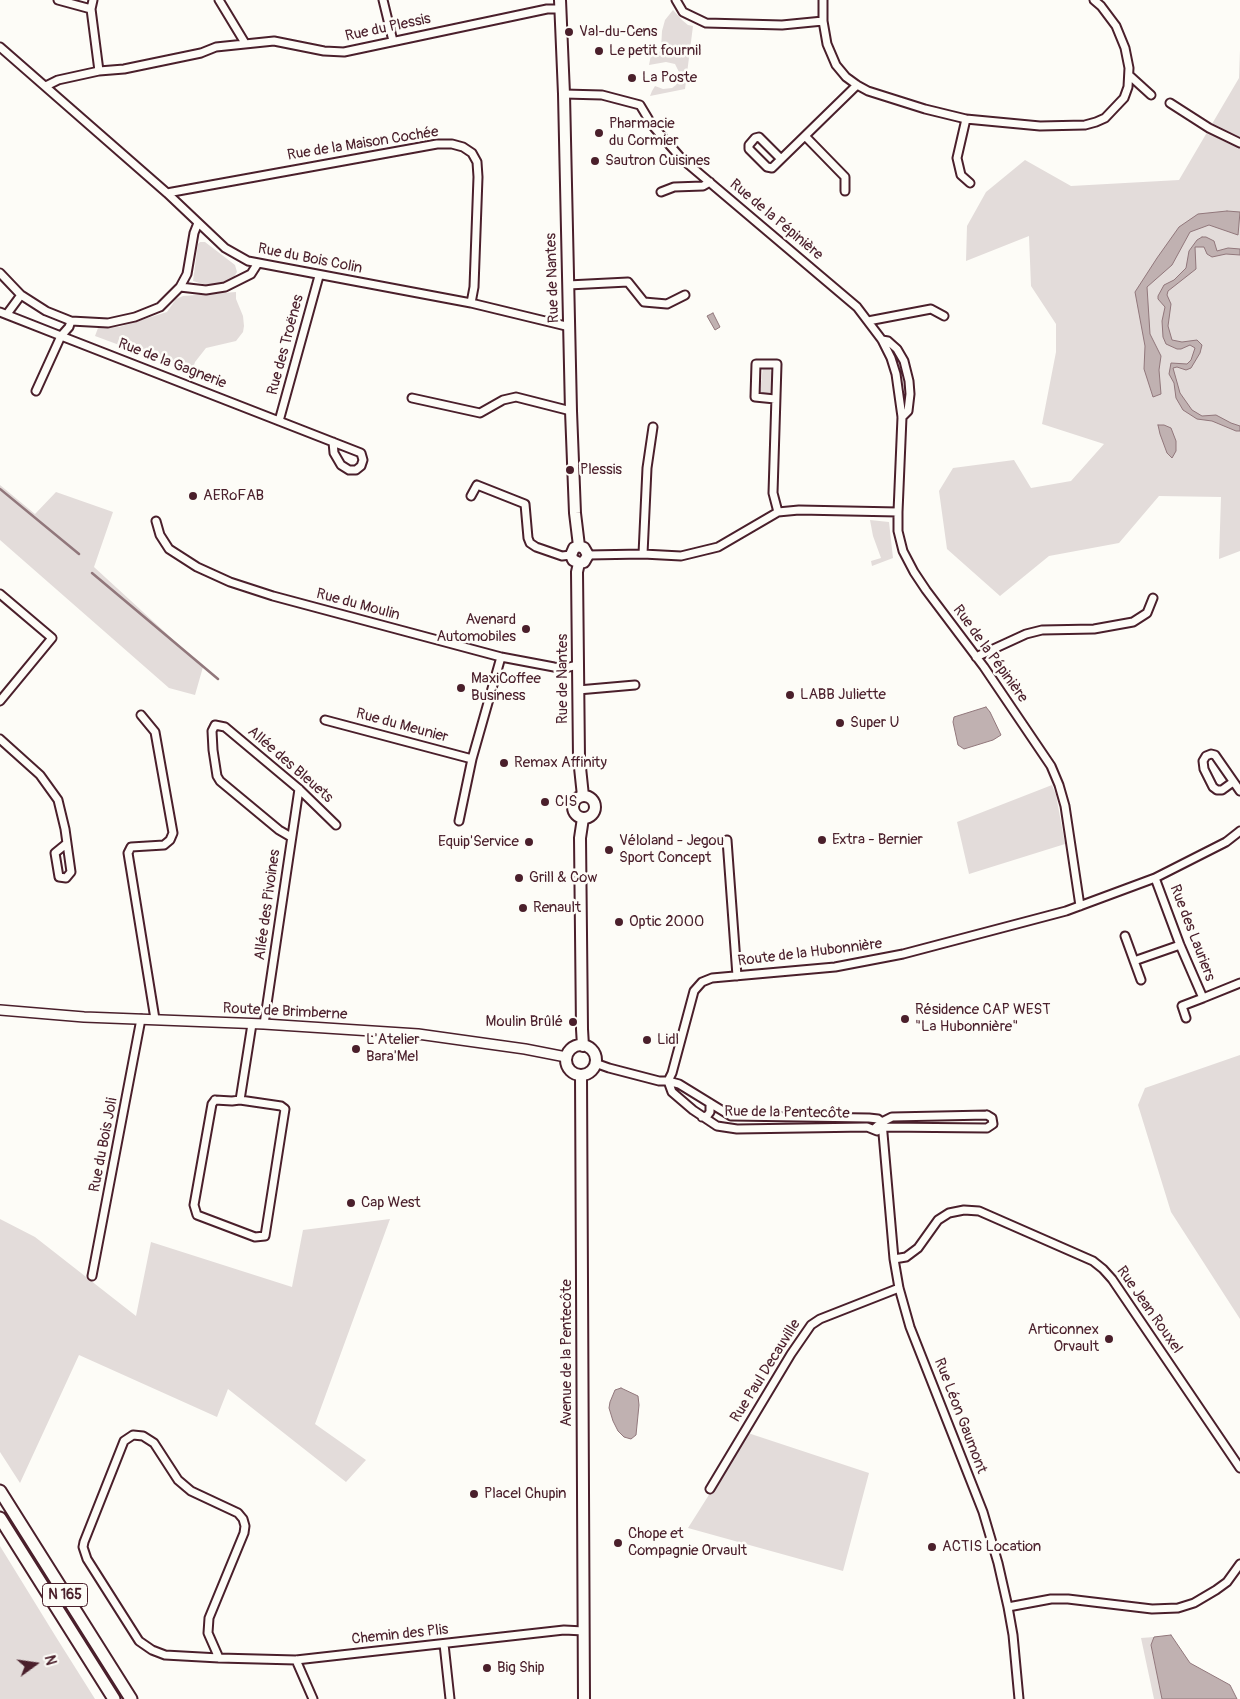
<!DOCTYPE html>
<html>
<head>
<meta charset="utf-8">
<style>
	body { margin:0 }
	#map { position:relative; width:1240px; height:1699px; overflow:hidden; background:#fdfcf7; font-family:Pangolin,sans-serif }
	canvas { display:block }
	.north { position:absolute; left:10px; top:1639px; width:50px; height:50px; -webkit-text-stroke:4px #fdfcf7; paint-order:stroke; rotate:76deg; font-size:14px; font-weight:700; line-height:20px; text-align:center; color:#4a1f2b }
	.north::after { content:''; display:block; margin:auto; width:18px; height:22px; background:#4a1f2b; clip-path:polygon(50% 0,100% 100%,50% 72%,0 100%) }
</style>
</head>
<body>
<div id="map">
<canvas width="1240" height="1699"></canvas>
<div class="north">N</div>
</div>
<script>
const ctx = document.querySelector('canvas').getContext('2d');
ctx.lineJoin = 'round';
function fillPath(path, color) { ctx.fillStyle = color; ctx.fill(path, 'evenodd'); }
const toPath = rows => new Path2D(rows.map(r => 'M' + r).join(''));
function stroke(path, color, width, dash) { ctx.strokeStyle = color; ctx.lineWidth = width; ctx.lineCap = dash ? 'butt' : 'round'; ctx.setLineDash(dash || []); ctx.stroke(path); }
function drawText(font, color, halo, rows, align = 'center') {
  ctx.font = font + ' Pangolin,sans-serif'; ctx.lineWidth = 5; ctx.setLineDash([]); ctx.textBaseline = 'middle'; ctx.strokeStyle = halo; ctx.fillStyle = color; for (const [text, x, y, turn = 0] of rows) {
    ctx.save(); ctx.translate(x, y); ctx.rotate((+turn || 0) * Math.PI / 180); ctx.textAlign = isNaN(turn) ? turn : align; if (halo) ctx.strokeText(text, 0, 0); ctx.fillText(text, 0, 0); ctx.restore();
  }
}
fillPath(toPath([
	[673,10,682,20,688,25,693,26,685,89,650,96,652,91,655,86,663,89,672,88,676,85,679,79,680,74,675,64,666,62,649,65,651,55,656,56,661,50,662,31,665,20],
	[1240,50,1240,551,1219,559,1221,497,1159,496,1119,543,1049,556,1000,596,947,549,939,491,953,468,1014,460,1031,488,1071,481,1104,444,1042,424,1056,352,1056,324,1031,286,1029,236,966,261,967,226,986,192,1025,160,1071,186,1179,180,1239,78],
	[200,242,205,242,235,265,237,272,234,277,228,281,210,286,193,281,198,244],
	[236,292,236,299,243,316,244,326,243,332,236,341,206,348,195,362,192,372,95,336,98,328,119,327,167,312,176,299,183,296],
	[892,349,899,358,906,378,907,392,905,402,904,389],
	[763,367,769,367,773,376,772,393,765,395,760,392],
	[0,485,35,514,56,492,113,512,94,567,203,667,195,695,169,688,0,540],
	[870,520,889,522,893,558,872,566,871,561,881,558,873,536],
	[1052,785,1056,795,1065,844,969,874,957,822],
	[1240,1055,1240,1319,1171,1212,1138,1105,1145,1088],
	[0,1219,35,1237,136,1316,151,1242,292,1287,303,1230,390,1219,315,1424,366,1460,346,1482,228,1389,217,1417,79,1355,20,1483,0,1452],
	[748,1433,869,1473,843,1571,688,1528],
	[0,1546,56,1637,95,1699,0,1699],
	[1154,1637,1151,1645,1162,1699,1154,1699,1141,1638]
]), '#e3dcda');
const water = toPath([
	[1227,211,1240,212,1238,235,1209,225,1190,232,1172,265,1147,287,1150,334,1161,356,1159,370,1161,394,1153,397,1144,369,1145,346,1135,292,1157,258,1179,227,1198,214,1227,211],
	[1202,237,1206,237,1214,241,1217,251,1228,248,1240,249,1240,255,1226,254,1212,257,1207,254,1204,247,1195,247,1196,269,1168,291,1167,295,1171,304,1168,326,1172,340,1182,342,1197,340,1202,345,1200,353,1191,368,1186,370,1177,367,1173,368,1180,393,1192,410,1202,416,1216,415,1231,423,1240,426,1240,431,1236,431,1212,421,1197,419,1183,410,1176,398,1174,383,1169,374,1171,363,1187,364,1191,360,1195,348,1190,345,1181,349,1177,349,1166,344,1163,337,1162,321,1165,307,1158,299,1158,296,1164,285,1174,280,1186,268,1189,251,1197,240,1202,237],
	[713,313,720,327,715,330,707,316,713,313],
	[1158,425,1164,425,1171,428,1176,441,1176,451,1172,458,1167,453,1160,434,1158,425],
	[986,707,990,712,1001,735,993,740,964,749,958,745,953,722,954,717,986,707],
	[621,1388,638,1396,639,1405,636,1435,631,1439,624,1437,618,1431,613,1421,609,1408,610,1402,615,1390,621,1388],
	[1171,1635,1190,1663,1230,1685,1237,1699,1162,1699,1151,1645,1154,1637,1171,1635]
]);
fillPath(water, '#c0b1b1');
stroke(water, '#91777b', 1);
stroke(toPath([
	[0,489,79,554],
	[92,573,218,679]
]), '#91777b', 2.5);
const minor = toPath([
	[58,0,91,9],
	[93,0,91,9,99,71],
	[219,0,245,43],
	[383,0,393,41],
	[676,0,683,12,706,23,782,25,823,21],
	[823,0,823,21,827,44,836,65,846,77,857,85,868,91,925,109,966,119,1040,126,1085,125,1096,122,1105,118,1124,98,1128,87,1129,68,1125,48,1116,26,1101,6,1094,0],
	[0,47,167,193,225,248,248,261,471,303,570,327],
	[1129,75,1151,95],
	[46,86,58,80,99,71,124,69,201,53,216,47,274,41,324,51,344,52,547,9,560,9],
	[564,94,602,95,640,105,652,125,681,158,857,307,882,340,891,358,896,374,902,417,898,512,898,531,903,551,914,572,926,590,984,667,1051,766,1059,785,1065,806,1080,906],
	[1170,103,1209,128,1240,143],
	[966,119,957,158,961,175,970,183],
	[805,136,845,177,845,191],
	[781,159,759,137,755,138,749,145,749,149,767,167,772,168,857,85],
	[661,192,674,187,703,186,710,182],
	[167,193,437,144,452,144,463,147,472,153,477,162,478,177,474,287,471,303],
	[0,273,21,295,46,311,71,321,108,323,135,317,160,307,180,287,187,274,194,233,198,223],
	[568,285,628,282,644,302,667,304,685,295],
	[180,287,206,290,225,287,251,274,258,263],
	[0,312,61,336,279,421,361,453,363,460,361,466,356,470,349,470,341,465,334,453,333,442],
	[7,314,21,295],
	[868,321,931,309,944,316],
	[882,340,888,341,897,349,904,361,909,381,910,394,908,411,902,417],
	[36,391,61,336,69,327,71,321],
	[412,398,480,413,503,400,516,397,571,411],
	[775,399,755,397,756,364,777,364,773,493,778,512],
	[279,421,319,276],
	[471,496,477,485,525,504,528,538,530,543,536,547,562,556,571,555],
	[156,521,160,535,169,549,197,567,230,582,273,596,501,657,554,667,565,668,578,665],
	[643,554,647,468,653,427],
	[588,555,643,554,681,556,718,547,778,512,799,510,898,512],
	[0,594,52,638,0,701],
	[976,657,1026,634,1042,630,1094,629,1133,622,1147,613,1153,598],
	[578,690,635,685],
	[141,715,155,732,173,833,170,840,164,845,131,847,128,853,155,1019],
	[325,720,472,759,501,657],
	[0,739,40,775,58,800,65,829,71,872,66,878,59,877,55,853,66,844],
	[1233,782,1222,790,1217,790,1213,787,1204,769,1203,761,1206,756,1211,754,1215,755,1240,791],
	[459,821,472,759],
	[291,837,279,830,220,781,217,776,213,750,212,731,215,725,225,727,299,789,336,825],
	[727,840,737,976],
	[1155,878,1180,945,1203,998,1240,983],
	[1125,936,1141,980],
	[1134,961,1180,945],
	[1186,1018,1182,1006,1203,998],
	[264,1024,299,789],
	[595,1063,609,1068,659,1081,668,1081,679,1084,731,1116,869,1118,878,1119,882,1122,894,1259,899,1288,910,1327,983,1512,998,1563,1008,1607,1013,1635,1019,1699],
	[668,1081,672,1073,694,991,702,982,712,978,835,967,903,954,1066,911,1155,878,1226,842,1240,831],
	[668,1081,672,1092,693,1110,717,1126,737,1129,867,1127,877,1131],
	[215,1100,232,1101,240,1100,281,1106,285,1109,265,1236,255,1237,197,1215,194,1205,212,1104,215,1100],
	[240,1100,252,1024],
	[987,1115,992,1118,993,1124,987,1128,883,1127,874,1129,882,1122,892,1117,987,1115],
	[702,1117,707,1116,710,1112,710,1103],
	[894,1259,906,1257,918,1248,938,1220,949,1213,964,1210,979,1211,1093,1261,1103,1269,1112,1279,1240,1468],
	[92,1276,141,1019],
	[710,1489,791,1354,811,1325,820,1319,899,1288],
	[1008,1607,1051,1599,1068,1599,1152,1609,1178,1608,1194,1603,1216,1590,1227,1582,1240,1564],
	[444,1644,450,1699],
	[219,1658,208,1633,209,1618,244,1533,245,1526,243,1519,238,1513,191,1491,178,1480,154,1443,143,1436,133,1435,124,1441,84,1542,83,1547,87,1559,139,1641,152,1650,165,1655,219,1658,296,1660,564,1630,584,1631],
	[296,1660,313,1699]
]);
const tertiary = toPath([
	[0,1010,84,1017,264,1024,418,1034,525,1049,566,1057]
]);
const secondary = toPath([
	[560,0,564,94,571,411,575,513,579,546],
	[579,546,584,548,588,555,584,562,579,563],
	[579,546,574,548,571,555,573,560,579,563],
	[579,563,577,572,579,758,583,796],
	'573 807a11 11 0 1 1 22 0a11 11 0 1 1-22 0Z',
	[583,818,580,838,582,1029,583,1046],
	'566 1060a15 15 0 1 1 30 0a15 15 0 1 1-30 0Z',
	[581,1075,584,1699]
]);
const trunk = toPath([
	[0,1491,131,1699],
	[0,1518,114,1699]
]);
stroke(minor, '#4a1f2b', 11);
stroke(tertiary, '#4a1f2b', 12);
stroke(secondary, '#4a1f2b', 14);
stroke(trunk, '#4a1f2b', 15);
stroke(minor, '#fdfcf7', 7);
stroke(tertiary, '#fdfcf7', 9);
stroke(secondary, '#fdfcf7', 10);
stroke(trunk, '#fdfcf7', 11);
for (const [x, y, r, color] of [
	[569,32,5,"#4a1f2b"],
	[599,51,5,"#4a1f2b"],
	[632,78,5,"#4a1f2b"],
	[599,133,5,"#4a1f2b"],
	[595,161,5,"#4a1f2b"],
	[570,470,5,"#4a1f2b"],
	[193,496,5,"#4a1f2b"],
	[526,629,5,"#4a1f2b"],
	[461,688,5,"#4a1f2b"],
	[790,695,5,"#4a1f2b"],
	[840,723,5,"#4a1f2b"],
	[504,763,5,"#4a1f2b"],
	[545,802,5,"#4a1f2b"],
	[822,840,5,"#4a1f2b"],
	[529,842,5,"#4a1f2b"],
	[609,850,5,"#4a1f2b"],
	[519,878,5,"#4a1f2b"],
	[523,908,5,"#4a1f2b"],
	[619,922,5,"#4a1f2b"],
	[905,1019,5,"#4a1f2b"],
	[573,1022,5,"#4a1f2b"],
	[647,1040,5,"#4a1f2b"],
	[356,1049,5,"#4a1f2b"],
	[351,1203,5,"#4a1f2b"],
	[1109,1339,5,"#4a1f2b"],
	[474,1494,5,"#4a1f2b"],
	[618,1543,5,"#4a1f2b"],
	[932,1547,5,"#4a1f2b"],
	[487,1668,5,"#4a1f2b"]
]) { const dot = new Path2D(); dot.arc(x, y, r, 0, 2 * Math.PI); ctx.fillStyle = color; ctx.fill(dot); stroke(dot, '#fdfcf7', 2); }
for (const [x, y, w] of [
	[65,1595,45]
]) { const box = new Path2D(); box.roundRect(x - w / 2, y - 11.5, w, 23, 4); ctx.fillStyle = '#fdfcf7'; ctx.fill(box); stroke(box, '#4a1f2b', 1); }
drawText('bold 14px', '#4a1f2b', null, [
	["N 165",65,1595]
]);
drawText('15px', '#4a1f2b', '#fdfcf7', [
	["Rue du Plessis",388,28,-12],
	["Rue de la Maison Cochée",363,144,-9],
	["Rue de la Pépinière",776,220,40],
	["Rue du Bois Colin",310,259,11],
	["Rue de Nantes",553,278,-92],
	["Rue des Troënes",286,345,-75],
	["Rue de la Gagnerie",172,364,21],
	["Rue du Moulin",358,605,15],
	["Rue de la Pépinière",990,654,54],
	["Rue de Nantes",563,679,-90],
	["Rue du Meunier",402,726,15],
	["Allée des Bleuets",290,765,41],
	["Allée des Pivoines",268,905,-82],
	["Rue des Lauriers",1192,933,69],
	["Route de la Hubonnière",810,953,-7],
	["Route de Brimberne",285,1012,3],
	["Rue de la Pentecôte",787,1113,1],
	["Rue du Bois Joli",104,1145,-79],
	["Rue Jean Rouxel",1149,1310,55],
	["Avenue de la Pentecôte",567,1353,-90],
	["Rue Paul Decauville",766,1371,-58],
	["Rue Léon Gaumont",960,1416,69],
	["Chemin des Plis",400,1635,-6]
]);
drawText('15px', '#4a1f2b', '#fdfcf7', [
	["Val-du-Cens",579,32],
	["Le petit fournil",609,51],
	["La Poste",642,78],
	["Pharmacie",609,124],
	["du Cormier",609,141],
	["Sautron Cuisines",605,161],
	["Plessis",580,470],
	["AERoFAB",203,496],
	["Avenard",516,620,"right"],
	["Automobiles",516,637,"right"],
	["MaxiCoffee",471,679],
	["Business",471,696],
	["LABB Juliette",800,695],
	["Super U",850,723],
	["Remax Affinity",514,763],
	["CIS",555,802],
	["Extra - Bernier",832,840],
	["Véloland - Jegou",619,841],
	["Sport Concept",619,858],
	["Equip'Service",519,842,"right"],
	["Grill & Cow",529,878],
	["Renault",533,908],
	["Optic 2000",629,922],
	["Résidence CAP WEST",915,1010],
	["\"La Hubonnière\"",915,1027],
	["Moulin Brûlé",563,1022,"right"],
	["L'Atelier",366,1040],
	["Bara'Mel",366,1057],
	["Lidl",657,1040],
	["Cap West",361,1203],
	["Articonnex",1099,1330,"right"],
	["Orvault",1099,1347,"right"],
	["Placel Chupin",484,1494],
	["Chope et",628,1534],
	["Compagnie Orvault",628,1551],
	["ACTIS Location",942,1547],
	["Big Ship",497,1668]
], 'left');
</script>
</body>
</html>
